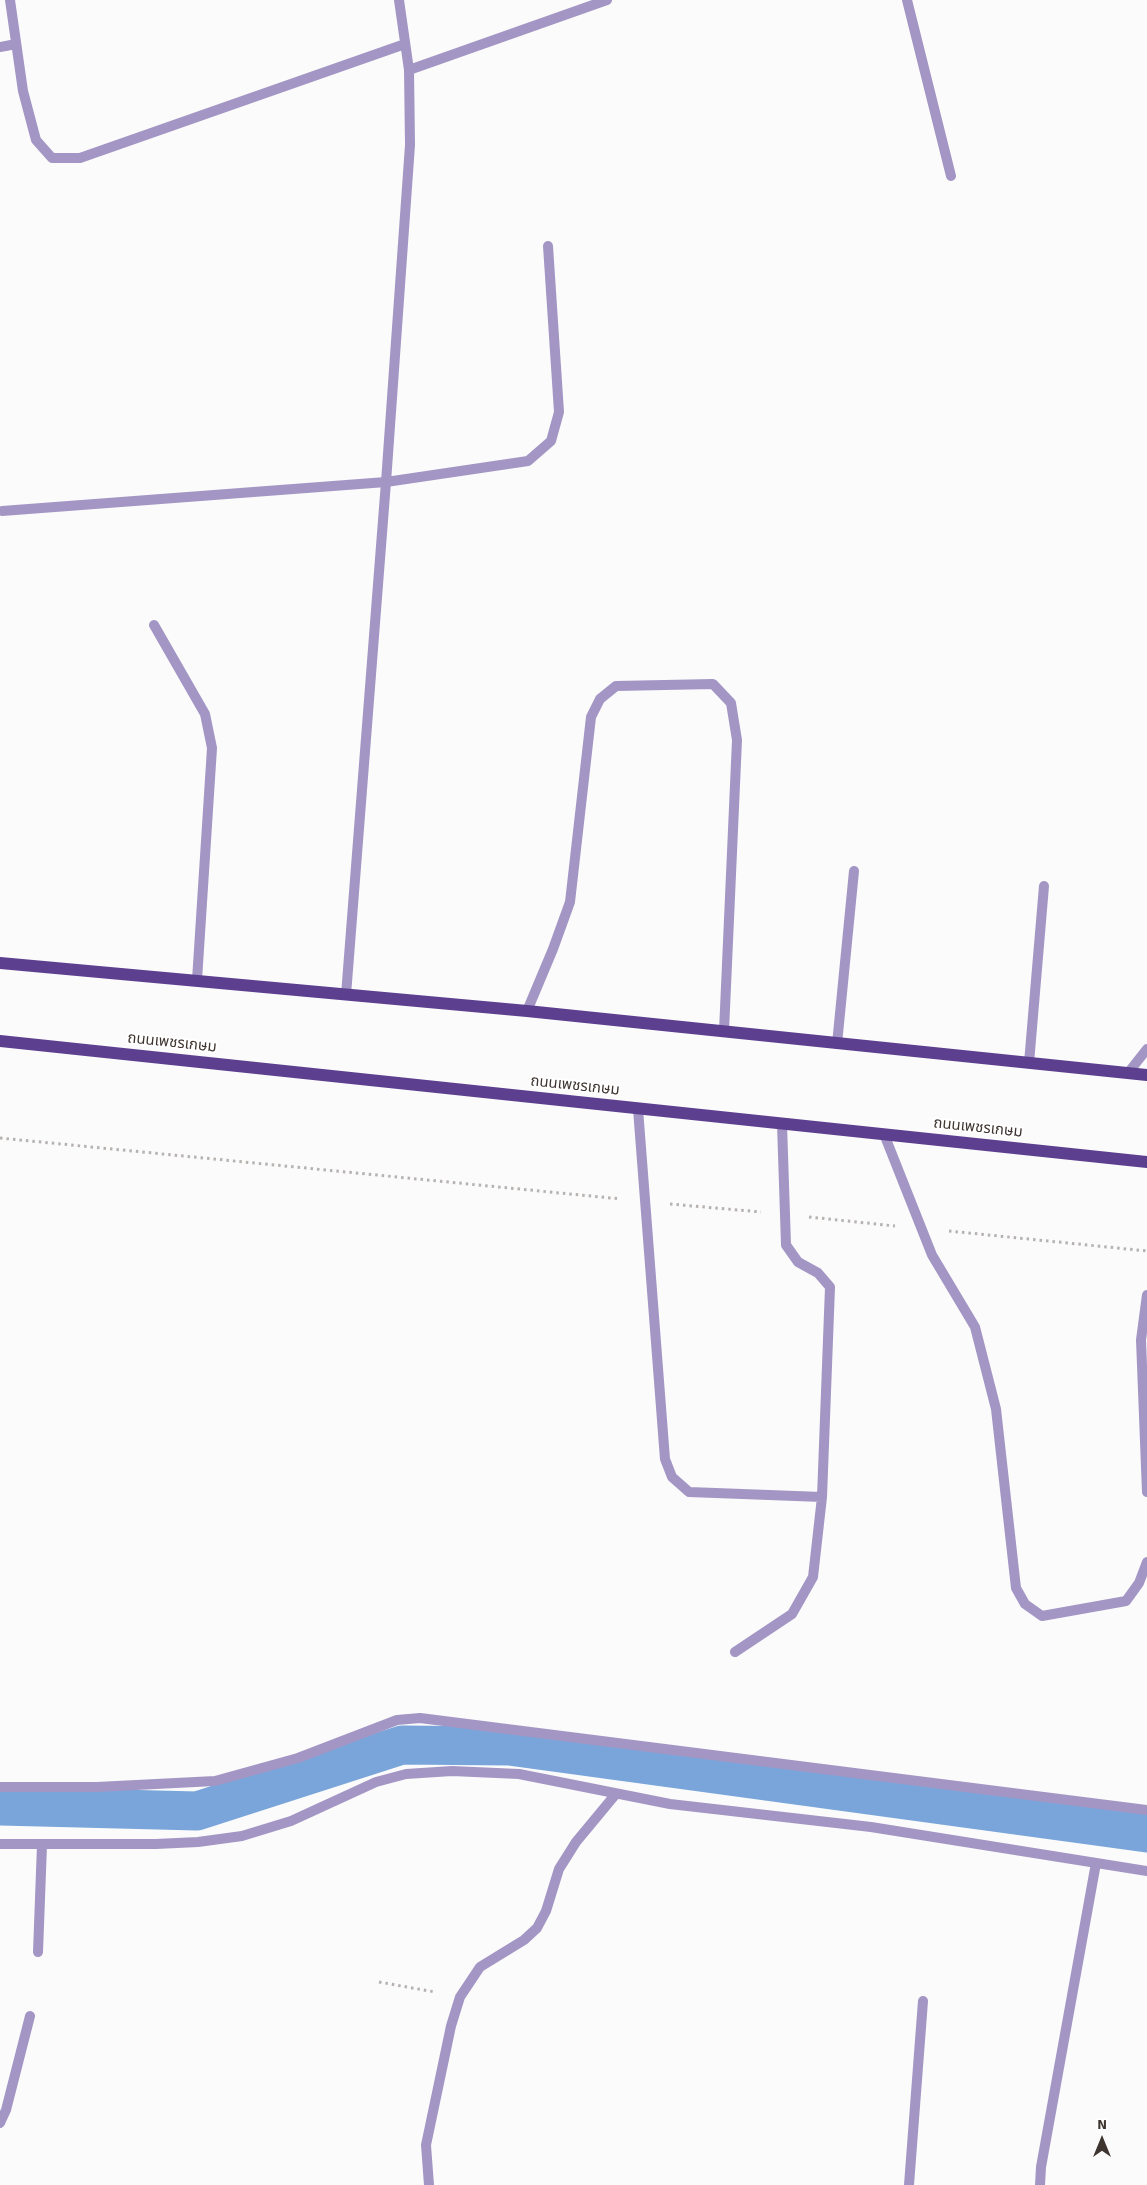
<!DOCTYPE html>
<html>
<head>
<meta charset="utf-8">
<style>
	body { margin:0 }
	#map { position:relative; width:1147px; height:2185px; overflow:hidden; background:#fbfbfb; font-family:Signika,sans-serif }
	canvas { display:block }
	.north { position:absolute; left:1077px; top:2115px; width:50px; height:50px; -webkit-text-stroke:4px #fff; paint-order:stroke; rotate:0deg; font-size:14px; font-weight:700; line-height:20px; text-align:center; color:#3f3530 }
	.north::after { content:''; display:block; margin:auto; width:18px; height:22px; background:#3f3530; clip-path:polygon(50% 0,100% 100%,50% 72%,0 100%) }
</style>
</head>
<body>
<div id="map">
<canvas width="1147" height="2185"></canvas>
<div class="north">N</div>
</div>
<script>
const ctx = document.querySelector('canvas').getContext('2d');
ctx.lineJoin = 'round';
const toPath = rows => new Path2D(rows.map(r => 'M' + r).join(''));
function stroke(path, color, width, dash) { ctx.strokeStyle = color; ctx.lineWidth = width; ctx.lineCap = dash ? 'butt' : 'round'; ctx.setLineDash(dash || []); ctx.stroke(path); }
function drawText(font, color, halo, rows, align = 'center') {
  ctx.font = font + ' Signika,"Noto Sans Thai",sans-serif'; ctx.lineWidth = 4; ctx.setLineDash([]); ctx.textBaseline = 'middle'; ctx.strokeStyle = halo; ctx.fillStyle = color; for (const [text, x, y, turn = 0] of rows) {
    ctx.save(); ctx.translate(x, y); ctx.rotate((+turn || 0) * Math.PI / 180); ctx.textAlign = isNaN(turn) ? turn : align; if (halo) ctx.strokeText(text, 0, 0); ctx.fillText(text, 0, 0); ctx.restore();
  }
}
stroke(toPath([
	[0,1806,197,1811,402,1745,509,1746,1147,1833]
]), '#79a5da', 39);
stroke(toPath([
	[0,1138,621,1199],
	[670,1204,761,1212],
	[809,1217,895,1226],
	[949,1231,1147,1251],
	[379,1982,435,1992]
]), '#b6b2b0', 3, [2.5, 4]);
stroke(toPath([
	[907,0,951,176],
	[2,511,386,482,528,461,551,441,559,412,548,246],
	[154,625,205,714,212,748,197,980],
	[527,1011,553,949,570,902,591,717,600,699,616,686,713,684,731,703,737,740,724,1031],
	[837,1044,854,871],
	[1029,1063,1044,886],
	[1128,1073,1147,1049],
	[638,1109,665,1459,672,1477,689,1492,822,1497,830,1287,818,1273,798,1262,786,1245,782,1124],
	[884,1134,932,1255,975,1327,996,1409,1016,1588,1025,1604,1042,1616,1126,1601,1139,1583,1147,1562],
	[1147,1295,1141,1340,1147,1492],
	[735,1652,792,1614,813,1577,822,1497],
	[38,1952,42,1845],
	[0,2123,6,2110,30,2016]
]), '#a396c4', 10);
stroke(toPath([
	[10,0,23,91,36,140,52,158,80,158,405,44],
	[0,47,16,44],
	[409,70,607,0],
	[346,995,386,482,410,145,409,70,399,0],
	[0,1787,97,1787,215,1781,298,1758,397,1720,420,1718,1147,1810],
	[0,1844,156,1844,198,1842,242,1836,291,1821,376,1782,406,1774,452,1771,519,1774,670,1804,871,1827,1147,1871],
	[429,2185,426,2145,451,2026,460,1997,480,1967,524,1940,537,1928,546,1911,559,1869,576,1842,615,1795],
	[909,2185,923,2001],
	[1040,2185,1041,2167,1096,1863]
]), '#a396c4', 10);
stroke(toPath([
	[0,963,527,1011,1147,1075],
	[0,1041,1147,1162]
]), '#5d3f90', 12);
drawText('15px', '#3f3530', '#fff', [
	["ถนนเพชรเกษม",172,1043,6],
	["ถนนเพชรเกษม",575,1086,6],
	["ถนนเพชรเกษม",978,1128,6]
]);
</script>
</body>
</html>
